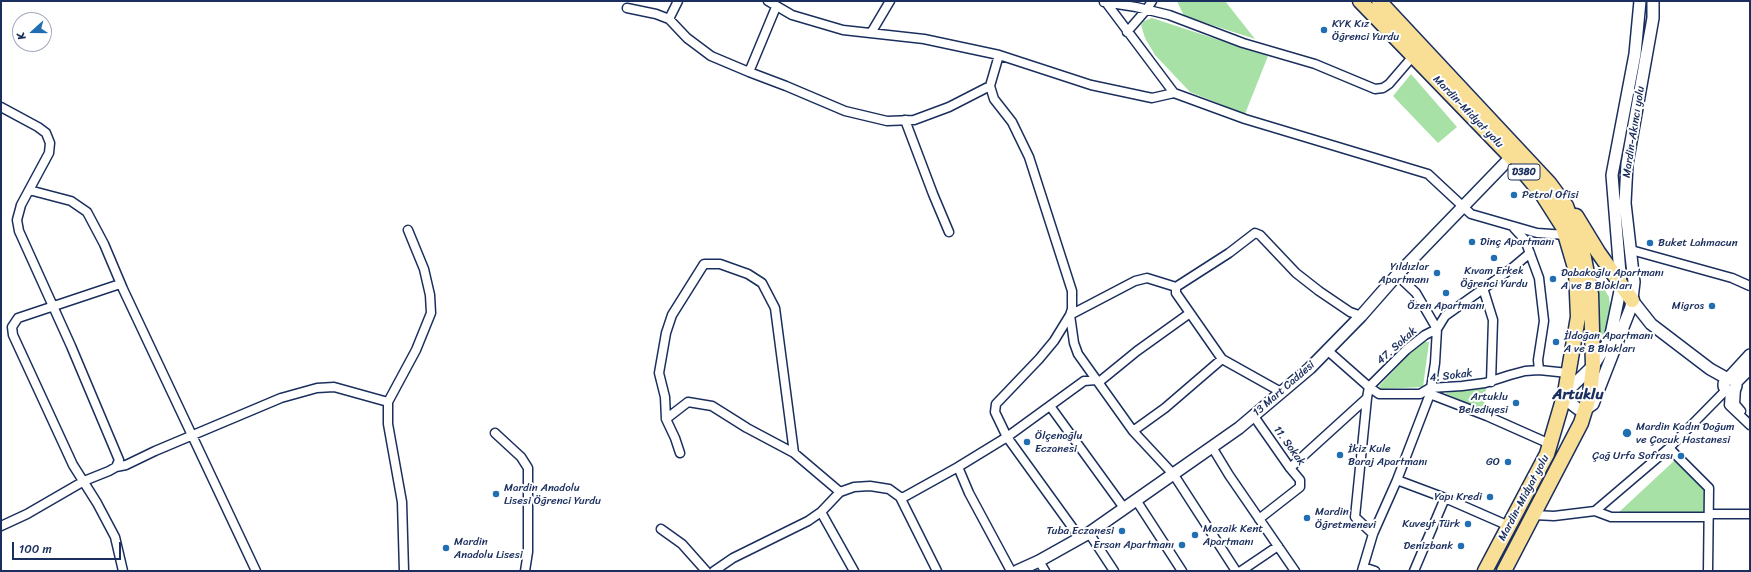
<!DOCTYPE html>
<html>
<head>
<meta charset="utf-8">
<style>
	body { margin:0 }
	#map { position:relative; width:1751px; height:572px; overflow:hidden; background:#fff; font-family:Sriracha,sans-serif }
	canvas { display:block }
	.frame { position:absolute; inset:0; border:2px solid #1b2f5e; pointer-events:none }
	.north { position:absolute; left:12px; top:12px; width:40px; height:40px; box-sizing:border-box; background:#fff; border:1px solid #a4acbf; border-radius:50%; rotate:249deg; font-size:11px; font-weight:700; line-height:16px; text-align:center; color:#1b2f5e }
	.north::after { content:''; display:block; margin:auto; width:14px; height:18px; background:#1f6fb2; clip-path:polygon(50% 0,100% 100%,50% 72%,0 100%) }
	.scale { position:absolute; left:12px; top:542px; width:109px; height:18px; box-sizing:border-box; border:2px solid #1b2f5e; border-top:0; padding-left:5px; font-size:12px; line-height:14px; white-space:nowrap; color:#1b2f5e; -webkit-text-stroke:3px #fff; paint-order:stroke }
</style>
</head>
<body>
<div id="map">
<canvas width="1751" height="572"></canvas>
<div class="frame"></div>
<div class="north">K</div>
<div class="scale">100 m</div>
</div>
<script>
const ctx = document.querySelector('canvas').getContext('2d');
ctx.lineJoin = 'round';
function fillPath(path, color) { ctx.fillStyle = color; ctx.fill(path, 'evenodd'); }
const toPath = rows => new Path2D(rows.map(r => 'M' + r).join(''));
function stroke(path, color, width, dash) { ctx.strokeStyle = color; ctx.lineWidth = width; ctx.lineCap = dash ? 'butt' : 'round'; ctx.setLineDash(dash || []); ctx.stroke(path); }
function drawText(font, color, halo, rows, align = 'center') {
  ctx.font = font + ' Sriracha,sans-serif'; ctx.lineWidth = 4; ctx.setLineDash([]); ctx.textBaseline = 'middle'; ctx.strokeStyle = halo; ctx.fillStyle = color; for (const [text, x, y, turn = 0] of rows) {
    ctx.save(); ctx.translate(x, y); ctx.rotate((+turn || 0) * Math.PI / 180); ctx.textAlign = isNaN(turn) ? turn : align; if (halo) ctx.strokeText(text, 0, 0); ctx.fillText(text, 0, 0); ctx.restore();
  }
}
fillPath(toPath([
	[1177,1,1225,1,1255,39,1184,16],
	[1152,18,1268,56,1245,114,1190,92,1155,55,1145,38,1141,25,1144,21],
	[1411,74,1457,127,1438,143,1393,96],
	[1594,279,1601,284,1609,297,1610,307,1610,318,1604,338,1597,348,1599,324,1598,298],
	[1422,341,1429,342,1423,387,1380,389,1379,386],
	[1483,386,1486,389,1484,408,1482,409,1446,394,1446,393],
	[1675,460,1705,490,1705,513,1618,513]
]), '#a8e1a5');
const street = toPath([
	[768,1,792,15,843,30,924,39,999,55,1091,85,1152,98,1174,93],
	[1105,1,1174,93,1245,119,1428,174,1471,214,1537,233,1566,235],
	[1104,2,1136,7,1169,15,1243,43,1315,64,1375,89,1383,88,1389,84,1414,55],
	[627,8,656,14,669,19,687,38,711,56,749,72,786,86,845,111,887,121,914,120,949,107,990,86],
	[669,19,678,1],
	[1127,32,1147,9,1152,1],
	[871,33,890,1],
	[999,55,990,86,994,99,1012,122,1029,157,1072,291,1072,309,1070,315,1074,343,1078,354,1133,431,1174,475,1236,571],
	[749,72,776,7],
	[1,107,38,127,46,133,50,143,49,153,21,205,17,220,19,231,71,346,119,460,116,467,109,471,84,481,27,514,1,526],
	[905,120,933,194,949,232],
	[29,190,71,201,87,212,104,244,123,289,256,571],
	[1514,228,1525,240,1539,278,1544,321,1538,360,1539,370],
	[1631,250,1732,278,1750,286],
	[120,284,18,318,12,327,13,335,73,465,97,503,115,537,123,571],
	[1483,288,1493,320,1491,382],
	[1327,350,1369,387,1379,394,1420,394,1430,388,1462,386,1485,383,1510,375,1525,371,1539,370,1568,373],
	[1099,382,1137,351,1190,313],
	[1736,388,1735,404,1741,411],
	[1730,391,1729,405,1750,425],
	[1281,392,1222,359,1176,293,1176,287,1229,253,1255,233,1260,235,1296,273,1319,291,1350,312,1361,316],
	[1430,394,1487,416,1550,444],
	[1367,398,1355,517,1373,534],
	[1050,406,1124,508],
	[1253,415,1290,468,1300,480,1300,487,1259,519],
	[666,419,688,402,712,406,747,428,794,453],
	[1133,431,1165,408,1222,359],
	[495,433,521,457,528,468,528,552,525,571],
	[1212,447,1229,475,1295,571],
	[1669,448,1709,488,1708,571],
	[680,453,675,438,666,419,665,397,659,373,666,333,672,315,704,264,720,264,748,274,762,283,775,308,794,453,840,492],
	[116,467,126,465,155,451,281,398,317,388,334,387,388,402],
	[1290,468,1367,398,1369,387,1406,350,1425,335,1437,329,1445,316,1511,269,1530,253],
	[1397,480,1445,498,1509,526],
	[900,497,937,571],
	[1136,500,1182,571],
	[1595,511,1669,448,1726,390],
	[821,512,854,571],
	[1709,514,1750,514],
	[1534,515,1554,516,1595,511,1611,517,1709,517],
	[661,529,682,544,706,571],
	[1089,533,1114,571],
	[1080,538,1007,437,995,412,996,404,1039,359,1054,341,1070,315,1135,281,1147,278,1176,287],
	[1039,561,1045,571],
	[1363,567,1375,571],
	[404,571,402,502,388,424,388,402,416,350,431,313,430,295,424,269,408,230],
	[714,571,733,558,808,521,821,512,840,492,854,487,870,486,889,489,900,497,904,497,958,467],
	[1011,571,969,493,958,467,1007,437,1084,381,1096,380],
	[1241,571,1278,546],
	[1362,571,1373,534,1397,480,1430,394,1435,363,1437,329,1416,293,1397,275],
	[1414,571,1445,498]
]);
const secondary = toPath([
	[1640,1,1635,54,1612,175,1621,286,1610,339,1593,366,1565,393,1569,402,1578,409,1586,409,1593,404,1631,307,1634,282,1625,203,1627,164,1653,18,1653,1],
	[1632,300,1651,324,1710,369,1728,379,1750,355],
	'1724 385a6 6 0 1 1 12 0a6 6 0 1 1-12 0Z',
	[1736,382,1750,368],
	[1017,571,1039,561,1089,533,1239,428,1310,368,1361,316,1397,275,1511,157]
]);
const highway = toPath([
	[1360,1,1511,157,1542,194,1563,227,1576,271,1578,317,1565,393,1550,444,1547,454,1485,571],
	[1379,1,1549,183,1566,206,1583,253,1591,294,1593,366,1590,394,1581,423,1504,571],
	[1576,216,1598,252,1632,300]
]);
stroke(street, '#1b2f5e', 11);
stroke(secondary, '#1b2f5e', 14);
stroke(highway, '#1b2f5e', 17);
stroke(street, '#fff', 8);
stroke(secondary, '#fff', 11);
stroke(highway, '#f9df96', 14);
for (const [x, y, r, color] of [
	[1324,30,4,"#1f6fb2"],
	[1514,195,4,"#1f6fb2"],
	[1472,242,4,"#1f6fb2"],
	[1650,243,4,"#1f6fb2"],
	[1494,258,4,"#1f6fb2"],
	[1437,273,4,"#1f6fb2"],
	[1553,279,4,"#1f6fb2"],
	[1446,293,4,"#1f6fb2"],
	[1712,306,4,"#1f6fb2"],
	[1556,342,4,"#1f6fb2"],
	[1516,403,4,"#1f6fb2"],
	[1627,433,5,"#1f6fb2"],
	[1027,442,4,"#1f6fb2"],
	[1340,455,4,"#1f6fb2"],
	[1681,456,4,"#1f6fb2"],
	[1508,462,4,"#1f6fb2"],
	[496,494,4,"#1f6fb2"],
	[1490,497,4,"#1f6fb2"],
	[1307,518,4,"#1f6fb2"],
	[1468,524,4,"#1f6fb2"],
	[1122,531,4,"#1f6fb2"],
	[1195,535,4,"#1f6fb2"],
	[1182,545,4,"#1f6fb2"],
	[1461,546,4,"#1f6fb2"],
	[446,548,4,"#1f6fb2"]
]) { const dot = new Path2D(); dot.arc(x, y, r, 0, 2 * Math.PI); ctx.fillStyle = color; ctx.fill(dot); stroke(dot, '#fff', 1.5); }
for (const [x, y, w] of [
	[1524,172,32]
]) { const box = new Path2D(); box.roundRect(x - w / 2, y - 8, w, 16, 3); ctx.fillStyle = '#fff'; ctx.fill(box); stroke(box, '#1b2f5e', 1); }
drawText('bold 10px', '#1b2f5e', null, [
	["D380",1524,172]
]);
drawText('11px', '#1b2f5e', '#fff', [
	["KYK Kız",1332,24],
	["Öğrenci Yurdu",1332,37],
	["Petrol Ofisi",1522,195],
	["Dinç Apartmanı",1480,242],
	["Buket Lahmacun",1658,243],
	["Yıldızlar",1429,267,"right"],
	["Apartmanı",1429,280,"right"],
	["Kıvam Erkek",1494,271,"center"],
	["Öğrenci Yurdu",1494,284,"center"],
	["Dabakoğlu Apartmanı",1561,273],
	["A ve B Blokları",1561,286],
	["Özen Apartmanı",1446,306,"center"],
	["Migros",1704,306,"right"],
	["İldoğan Apartmanı",1564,336],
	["A ve B Blokları",1564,349],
	["Artuklu",1508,397,"right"],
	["Belediyesi",1508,410,"right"],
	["Mardin Kadın Doğum",1636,427],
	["ve Çocuk Hastanesi",1636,440],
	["Ölçenoğlu",1035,436],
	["Eczanesi",1035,449],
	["İkiz Kule",1348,449],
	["Baraj Apartmanı",1348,462],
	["Çağ Urfa Sofrası",1673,456,"right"],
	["GO",1500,462,"right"],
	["Mardin Anadolu",504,488],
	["Lisesi Öğrenci Yurdu",504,501],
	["Yapı Kredi",1482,497,"right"],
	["Mardin",1315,512],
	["Öğretmenevi",1315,525],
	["Kuveyt Türk",1460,524,"right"],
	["Mozaik Kent",1203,529],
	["Apartmanı",1203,542],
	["Tuba Eczanesi",1114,531,"right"],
	["Mardin",454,542],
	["Anadolu Lisesi",454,555],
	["Ersan Apartmanı",1174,545,"right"],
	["Denizbank",1453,546,"right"]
], 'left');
drawText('11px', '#1b2f5e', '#fff', [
	["Mardin-Midyat yolu",1468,112,46],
	["Mardin-Akıncı yolu",1634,132,-81],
	["47. Sokak",1397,346,-42],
	["4. Sokak",1451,376,-7],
	["13 Mart Caddesi",1284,389,-41],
	["11. Sokak",1289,446,54],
	["Mardin-Midyat yolu",1524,498,-62]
]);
drawText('bold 15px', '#1b2f5e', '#fff', [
	["Artuklu",1578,395]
]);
</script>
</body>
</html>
